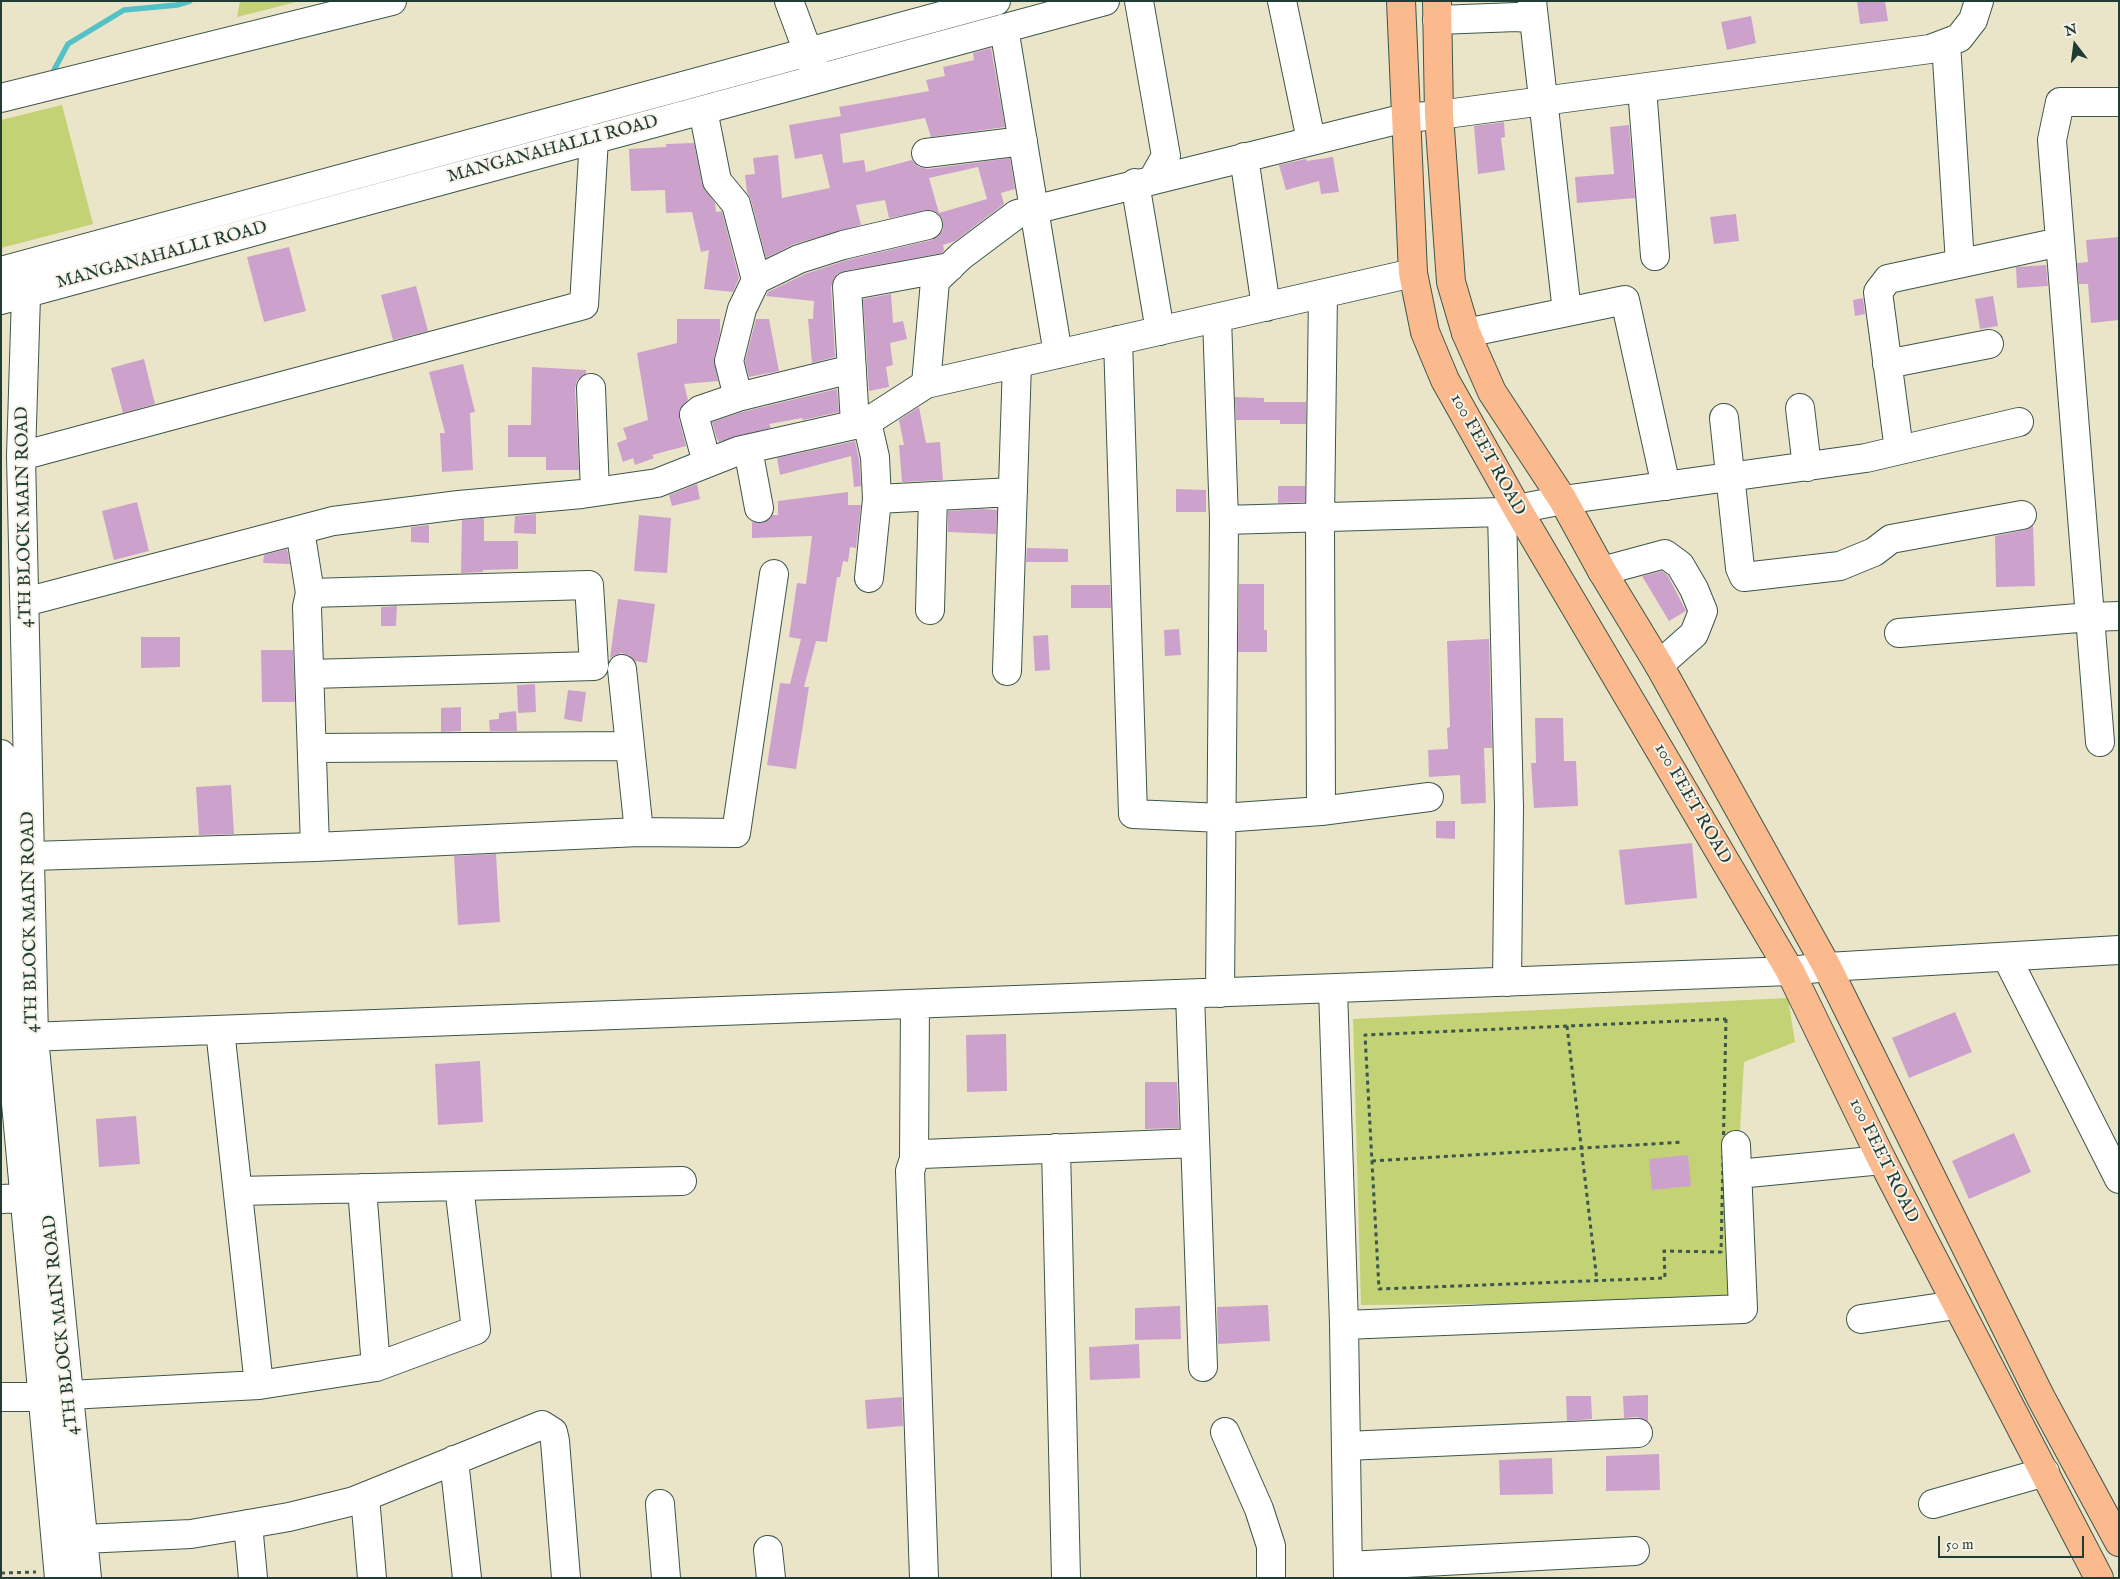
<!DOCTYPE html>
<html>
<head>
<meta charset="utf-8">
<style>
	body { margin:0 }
	#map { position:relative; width:2120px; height:1579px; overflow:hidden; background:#eae5c8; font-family:"IM FELL English",serif }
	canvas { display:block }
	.frame { position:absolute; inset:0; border:2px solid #1f3d34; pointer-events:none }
	.north { position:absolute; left:2050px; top:20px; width:50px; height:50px; -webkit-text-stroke:4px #f7f3e8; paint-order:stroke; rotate:345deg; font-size:14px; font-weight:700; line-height:20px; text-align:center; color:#1f3d34 }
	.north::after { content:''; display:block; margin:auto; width:18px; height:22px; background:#1f3d34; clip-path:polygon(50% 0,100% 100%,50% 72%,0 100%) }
	.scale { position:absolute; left:1938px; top:1536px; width:146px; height:22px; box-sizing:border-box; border:2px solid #1f3d34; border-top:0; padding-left:6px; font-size:15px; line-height:18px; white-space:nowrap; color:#1f3d34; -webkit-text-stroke:4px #f7f3e8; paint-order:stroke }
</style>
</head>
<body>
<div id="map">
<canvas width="2120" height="1579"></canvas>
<div class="frame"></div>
<div class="north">N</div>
<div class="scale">50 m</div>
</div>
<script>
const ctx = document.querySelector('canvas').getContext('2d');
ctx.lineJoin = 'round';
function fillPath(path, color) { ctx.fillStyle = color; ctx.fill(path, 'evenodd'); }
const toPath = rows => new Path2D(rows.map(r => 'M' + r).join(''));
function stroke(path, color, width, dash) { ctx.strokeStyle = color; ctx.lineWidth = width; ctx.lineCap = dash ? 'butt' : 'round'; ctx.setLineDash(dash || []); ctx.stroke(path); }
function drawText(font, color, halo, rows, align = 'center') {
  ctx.font = font + ' "IM FELL English",serif'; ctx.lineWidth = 4; ctx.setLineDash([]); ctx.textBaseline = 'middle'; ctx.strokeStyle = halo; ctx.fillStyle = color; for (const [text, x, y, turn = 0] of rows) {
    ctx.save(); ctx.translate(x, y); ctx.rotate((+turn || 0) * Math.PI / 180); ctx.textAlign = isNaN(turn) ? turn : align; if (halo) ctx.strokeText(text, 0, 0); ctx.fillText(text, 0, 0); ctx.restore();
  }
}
fillPath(toPath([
	[240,1,300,1,237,17],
	[62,105,93,224,1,248,1,120],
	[1788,998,1795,1042,1744,1062,1730,1302,1361,1305,1353,1019]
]), '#c3d274');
stroke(toPath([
	[54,70,68,44,124,10,177,5,190,1]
]), '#53c1c8', 5.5);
fillPath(toPath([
	[1857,1,1885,1,1888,21,1860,24],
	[1751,16,1756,43,1727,50,1721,22],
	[991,48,1005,127,931,137,925,118,840,134,843,163,864,160,866,172,912,160,919,167,928,169,1010,158,1015,189,1001,193,1004,204,955,241,943,245,944,250,942,253,844,271,837,274,831,287,835,357,812,363,808,319,813,319,814,301,766,296,768,292,805,274,847,260,932,240,938,237,943,230,943,221,939,214,932,210,889,218,885,200,856,205,861,225,794,244,766,258,751,200,747,192,745,175,755,174,753,158,778,155,782,198,830,188,822,154,795,159,789,125,841,116,839,107,929,91,926,80,945,76,943,67,974,60,973,53],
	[978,167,987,199,939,213,929,178],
	[1504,122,1505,137,1501,138,1505,170,1478,174,1474,126],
	[1629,125,1635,198,1577,203,1575,177,1614,174,1610,127],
	[694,143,702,184,715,203,716,212,722,211,739,278,733,292,704,289,709,250,701,252,692,212,666,213,665,190,631,191,629,149,666,147,666,144],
	[1333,157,1339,192,1321,194,1319,181,1286,190,1279,165,1306,159,1307,161],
	[1736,214,1739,241,1714,244,1710,217],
	[2119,237,2119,320,2091,323,2088,284,2079,284,2077,263,2088,262,2086,240],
	[289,247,306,311,264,322,247,257],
	[2046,265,2048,286,2017,288,2016,267],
	[416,286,428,331,393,340,381,295],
	[891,294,893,323,903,321,907,339,890,343,893,365,886,367,889,387,869,391,863,299],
	[1993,296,1998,326,1980,329,1975,299],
	[1863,298,1865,314,1855,316,1853,300],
	[677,319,720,319,720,333,714,358,718,381,684,384,688,400,679,410,679,419,686,446,652,455,654,458,635,465,633,458,623,462,617,443,627,439,623,428,648,420,637,353,677,343],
	[756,319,769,319,779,371,749,377,745,361],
	[144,359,155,404,123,413,111,368],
	[463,364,475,412,470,413,473,470,442,472,440,433,445,433,429,372],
	[532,367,586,370,586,374,577,380,575,389,579,470,546,470,546,457,508,457,508,425,531,425],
	[837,389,839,412,803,420,802,418,769,424,771,428,719,442,717,439,712,422,742,412],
	[1235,397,1264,398,1264,402,1306,402,1306,424,1280,424,1280,420,1236,420],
	[919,407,926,443,940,442,943,480,902,482,899,445,904,445,899,420],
	[855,441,859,459,861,486,854,487,851,456,780,475,777,458],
	[697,484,700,499,672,506,669,495],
	[1278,486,1305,486,1305,502,1278,503],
	[1176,489,1206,490,1206,512,1176,512],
	[848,492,848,505,861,505,856,548,850,547,848,562,843,561,840,577,837,577,827,642,816,641,804,687,809,687,796,769,767,765,780,683,790,684,801,639,789,637,797,583,806,584,812,536,752,538,752,522,762,523,772,515,778,515,778,501],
	[137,502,149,551,114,560,102,511],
	[981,509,997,510,996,534,948,532,948,511],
	[536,514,536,534,514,533,515,516],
	[639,515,671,518,667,573,634,571],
	[484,518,484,541,518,541,518,569,483,570,483,572,461,573,462,520],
	[429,525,429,543,411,542,411,527],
	[2033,525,2035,586,1996,587,1995,536,2025,530],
	[1027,548,1068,549,1068,562,1026,562],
	[287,549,290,564,263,563,264,555],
	[1662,571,1668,576,1686,611,1669,621,1642,576],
	[1239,584,1264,584,1264,630,1267,630,1267,652,1238,652],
	[1071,585,1110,585,1111,608,1071,608],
	[618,599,655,604,647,663,635,661,629,655,621,653,610,658],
	[397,606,396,626,381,626,381,607],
	[1179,629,1181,655,1165,656,1164,630],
	[1048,635,1050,670,1035,671,1033,636],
	[141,637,180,637,180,667,141,668],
	[1489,639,1492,748,1484,748,1486,803,1461,804,1460,775,1429,777,1428,750,1448,749,1447,728,1450,727,1447,641],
	[261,650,293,650,295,702,262,702],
	[535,684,536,712,518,713,517,685],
	[568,690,586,692,582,722,564,719],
	[461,707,461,731,441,732,441,708],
	[516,711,517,731,490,731,489,720,499,719,499,713],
	[1535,718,1563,718,1564,761,1576,761,1578,806,1534,808,1531,763,1536,763],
	[231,785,234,834,199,835,196,787],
	[1436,821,1455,821,1455,839,1436,838],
	[1692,843,1697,898,1625,905,1619,850],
	[496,854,500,922,458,925,454,856],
	[1955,1012,1972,1052,1909,1078,1892,1038],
	[1006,1034,1007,1091,967,1092,966,1035],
	[480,1061,483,1122,438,1125,435,1064],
	[1145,1082,1177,1082,1179,1128,1145,1129],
	[136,1116,140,1164,99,1167,96,1119],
	[2014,1133,2031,1172,1969,1199,1952,1161],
	[1688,1155,1691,1186,1652,1190,1649,1159],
	[1268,1305,1270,1341,1218,1344,1217,1307],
	[1180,1306,1181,1339,1135,1340,1135,1308],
	[1139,1344,1140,1378,1090,1380,1089,1347],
	[1648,1395,1648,1422,1638,1417,1624,1418,1623,1396],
	[1566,1396,1591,1396,1592,1419,1567,1421],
	[902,1397,903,1426,867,1429,865,1400],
	[1659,1454,1660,1490,1606,1491,1606,1456],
	[1552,1458,1553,1494,1500,1495,1499,1460]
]), '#cca2cc');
const minor = toPath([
	[789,1,814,68],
	[1139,1,1166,156,1153,179],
	[1282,1,1311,140],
	[1532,1,1567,312],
	[1437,20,1517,17,1527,18,1533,23],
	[1004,28,1058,354],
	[1946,43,1960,263],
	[1642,88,1655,256],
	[1,98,392,1],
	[2119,102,2060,102,2052,140,2090,617,2119,616],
	[703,110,717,181,736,204,756,280],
	[926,153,1023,141],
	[1244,157,1266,307],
	[1135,183,1160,331],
	[27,264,21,456,34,1038,87,1578],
	[1,271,996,1],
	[1,300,1105,1],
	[1217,318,1224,520,1220,993],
	[1466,333,1625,300,1666,486],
	[1118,340,1133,814,1222,818,1321,811,1429,797],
	[1887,364,1989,344],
	[926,384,1413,273],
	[591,388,595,492],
	[738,397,852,369],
	[1800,408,1807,467],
	[1724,418,1740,568,1744,577,1840,566,1874,552,1891,539,2022,515],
	[867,422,875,457,877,499,869,578],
	[855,424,847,286,950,267],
	[748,449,759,508],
	[1899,450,1878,292,1888,279,2060,242],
	[21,456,584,305,594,139],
	[707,463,694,415,700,410,738,397,729,361,742,309,756,280,799,259,843,245,928,225],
	[877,499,1013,492],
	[1224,520,1502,512],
	[300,530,310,593,307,607,315,847],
	[1602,571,1665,554,1680,565,1694,589,1703,611,1694,634,1659,665],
	[310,593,589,585,594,666,311,674],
	[25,602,333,521,459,505,582,494,657,483,738,451,867,422,926,384,935,281,961,256,1017,214,1405,118,1439,115,1930,49,1959,38,1973,20,1979,1],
	[930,610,933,496],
	[1899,633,2090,617,2100,742],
	[622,669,639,832],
	[1007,671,1017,363],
	[313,748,630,746],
	[1,754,10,1037,59,1578],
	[1321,811,1320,518,1323,294],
	[1,857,315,847,639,832,736,833,774,574],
	[2007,958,2119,1179],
	[1507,982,1509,807,1502,512,1563,500,1866,458,2019,422],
	[1333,989,1344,1325,1348,1578],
	[1190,994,1203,1367],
	[220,1030,259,1385],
	[1,1038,1790,971,1827,967,2119,950],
	[1056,1148,1066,1578],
	[914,1159,915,1004],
	[1738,1174,1882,1160],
	[362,1188,376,1367],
	[238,1191,682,1181],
	[1,1199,25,1198],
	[1861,1319,1956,1305],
	[1344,1325,1743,1309,1736,1145],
	[69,1395,259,1385,376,1367,476,1330,459,1186],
	[1,1397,42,1397],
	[1225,1432,1259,1509,1271,1546,1271,1578],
	[1346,1446,1638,1433],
	[454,1460,467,1578],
	[365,1497,372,1578],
	[660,1504,666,1578],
	[1933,1504,2045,1472],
	[248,1524,253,1578],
	[83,1539,191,1534,289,1517,354,1501,542,1425,553,1432,555,1441,566,1578],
	[768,1550,771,1578],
	[1348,1566,1635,1551],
	[924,1578,910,1171,914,1159,922,1154,1195,1143]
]);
const major = toPath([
	[1401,1,1413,273,1425,332,1445,380,1518,510,1790,971,1882,1160,2099,1578],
	[1437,1,1439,115,1451,282,1466,333,1492,392,1563,500,1602,571,1659,665,1827,967,2041,1398,2119,1542]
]);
stroke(minor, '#3d564a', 30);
stroke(major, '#3d564a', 30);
stroke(toPath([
	[1726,1019,1721,1252,1664,1251,1665,1278,1379,1289,1365,1035,1726,1019],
	[1567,1026,1597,1281],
	[1372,1161,1683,1142],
	[1,1573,36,1572]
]), '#3d564a', 3, [4, 4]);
stroke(minor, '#fff', 28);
stroke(major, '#fbba8d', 28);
drawText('18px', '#1f3d34', '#f7f3e8', [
	["MANGANAHALLI ROAD",553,150,-15],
	["MANGANAHALLI ROAD",162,256,-15],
	["100 FEET ROAD",1487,455,61],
	["4TH BLOCK MAIN ROAD",25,517,-91],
	["100 FEET ROAD",1692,804,60],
	["4TH BLOCK MAIN ROAD",31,922,-91],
	["100 FEET ROAD",1883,1161,64],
	["4TH BLOCK MAIN ROAD",62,1325,-96]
]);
</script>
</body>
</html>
